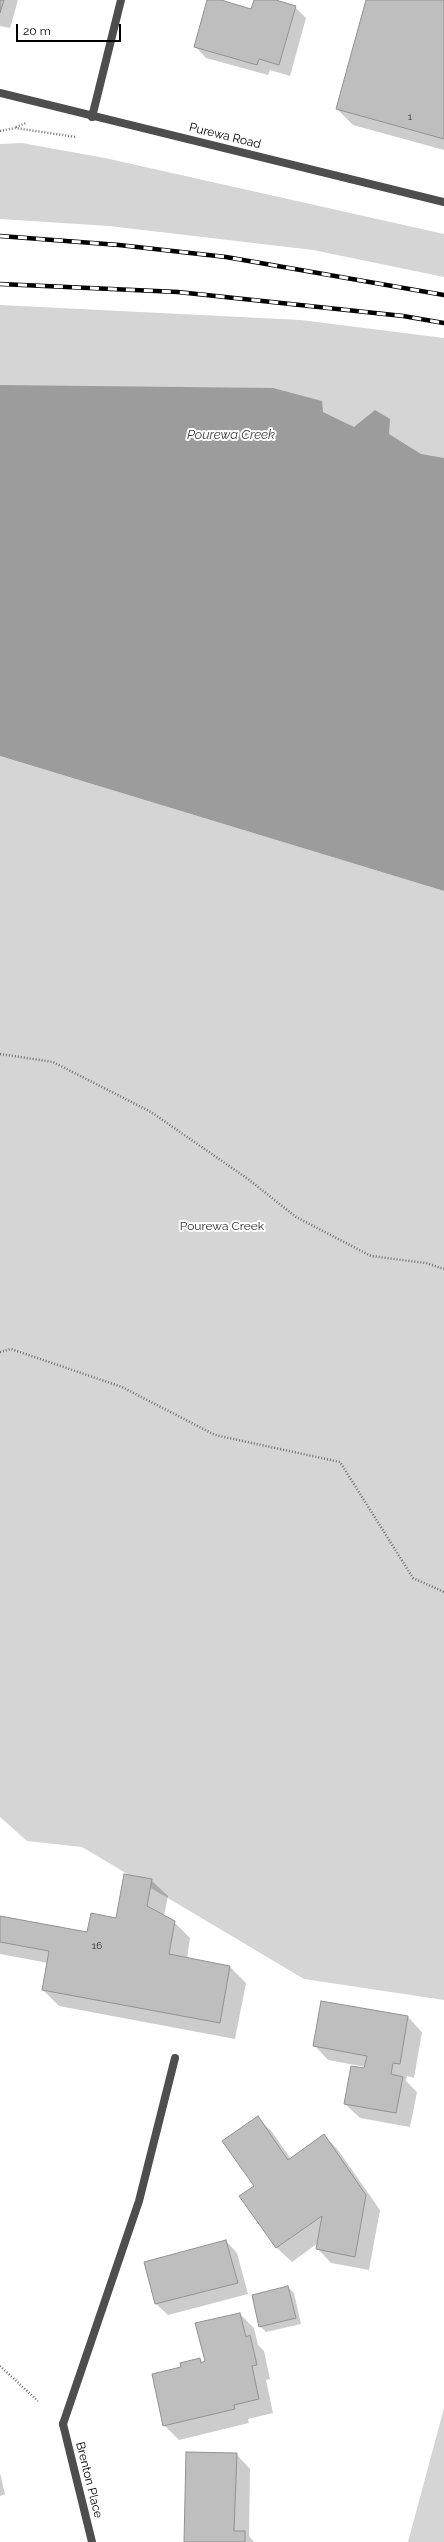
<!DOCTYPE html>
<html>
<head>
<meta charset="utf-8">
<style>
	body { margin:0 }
	#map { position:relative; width:444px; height:2542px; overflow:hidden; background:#fff; font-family:Raleway,sans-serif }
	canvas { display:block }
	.scale { position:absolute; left:16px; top:24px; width:105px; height:18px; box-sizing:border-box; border:2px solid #000; border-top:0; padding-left:5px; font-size:12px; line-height:14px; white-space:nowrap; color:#000; -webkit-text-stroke:3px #fff; paint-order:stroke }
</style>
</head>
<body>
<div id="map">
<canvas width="444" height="2542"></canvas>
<div class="scale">20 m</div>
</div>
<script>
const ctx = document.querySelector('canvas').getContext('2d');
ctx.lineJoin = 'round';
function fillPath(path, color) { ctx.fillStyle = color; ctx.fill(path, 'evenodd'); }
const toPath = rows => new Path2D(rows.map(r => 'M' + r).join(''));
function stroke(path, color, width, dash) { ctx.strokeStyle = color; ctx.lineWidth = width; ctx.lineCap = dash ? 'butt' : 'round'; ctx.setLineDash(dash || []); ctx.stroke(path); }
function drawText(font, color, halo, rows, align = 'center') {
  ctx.font = font + ' Raleway,sans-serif'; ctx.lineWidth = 4; ctx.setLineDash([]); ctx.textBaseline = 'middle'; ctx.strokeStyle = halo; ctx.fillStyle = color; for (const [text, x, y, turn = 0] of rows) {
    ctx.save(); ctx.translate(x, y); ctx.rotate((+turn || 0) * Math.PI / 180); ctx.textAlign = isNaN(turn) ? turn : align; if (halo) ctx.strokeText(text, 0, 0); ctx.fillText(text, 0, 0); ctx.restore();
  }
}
fillPath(toPath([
	[22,143,105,158,444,234,444,277,313,250,109,226,0,219,0,144],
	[0,305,301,320,444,338,444,508,0,692],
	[0,756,444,891,444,2000,304,1979,82,1847,27,1841,0,1817],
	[444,2408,444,2542,408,2542]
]), '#d5d5d5');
fillPath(toPath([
	[0,385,273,388,322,401,323,412,354,427,375,410,390,419,389,434,421,454,444,458,444,891,0,756]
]), '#9c9c9c');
fillPath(toPath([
	[0,0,18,0,10,28,0,26],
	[208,0,217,0,252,10,255,0,272,0,295,7,306,18,290,76,270,70,268,75,206,58,195,46],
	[367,0,444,0,444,150,353,125,337,109],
	[151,1880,168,1896,164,1916,174,1922,190,1938,187,1959,230,1967,246,1983,235,2039,59,2006,43,1990,48,1963,0,1954,0,1918,88,1933,117,1919],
	[408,2017,422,2032,414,2078,407,2076,406,2081,417,2092,410,2127,360,2118,345,2104,366,2067,328,2060,314,2045],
	[257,2117,272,2132,291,2159,324,2135,338,2150,380,2210,369,2270,331,2263,317,2248,318,2243,292,2262,277,2248,241,2196,255,2186],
	[226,2241,237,2253,248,2294,168,2315,156,2304,145,2263],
	[288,2287,294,2293,301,2324,266,2332,260,2326],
	[240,2314,254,2328,258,2345,264,2351,270,2379,266,2380,273,2413,248,2419,249,2423,179,2440,164,2425,182,2368,200,2359,203,2363,206,2362],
	[236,2454,250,2469,249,2536,254,2542,185,2542],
	[0,2473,5,2494,0,2496]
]), '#0003');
const building = toPath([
	[0,0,4,0,0,13,0,0],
	[207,0,221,0,251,9,254,0,276,0,296,6,279,65,259,59,257,65,194,47,207,0],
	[366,0,444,0,444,139,336,109,366,0],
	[124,1874,152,1879,147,1906,175,1921,169,1954,230,1966,220,2023,42,1990,49,1951,0,1942,0,1916,87,1932,91,1913,116,1918,124,1874],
	[321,2001,408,2016,400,2064,393,2063,391,2074,403,2077,396,2113,344,2104,351,2066,364,2068,367,2056,313,2046,321,2001],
	[258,2116,288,2160,324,2134,366,2195,355,2257,316,2249,322,2216,276,2248,239,2196,254,2186,222,2141,258,2116],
	[226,2240,238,2283,155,2304,144,2262,226,2240],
	[288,2286,296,2318,259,2327,252,2295,288,2286],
	[240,2313,246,2337,250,2335,257,2365,252,2366,259,2399,234,2405,235,2409,163,2426,152,2374,181,2367,180,2363,200,2358,201,2363,205,2361,195,2323,240,2313],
	[186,2452,237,2453,234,2531,245,2531,245,2542,184,2542,186,2452]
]);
fillPath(building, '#bebebe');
stroke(building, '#929292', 1);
stroke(toPath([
	[16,127,26,123],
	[0,131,15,128,76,137],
	[0,1054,53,1062,151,1112,248,1179,296,1217,371,1256,426,1263,444,1269],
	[0,1352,11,1349,122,1387,215,1435,340,1462,413,1578,444,1592],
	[0,2366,38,2401]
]), '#707070', 2.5, [1, 2]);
stroke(toPath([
	[63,2424,139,2201,175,2058]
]), '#4e4e4e', 8);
stroke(toPath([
	[0,93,444,202],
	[92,117,121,0],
	[63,2424,92,2542]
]), '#4e4e4e', 8);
const rail = toPath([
	[0,236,119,245,226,257,444,295],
	[0,284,178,292,403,316,444,323]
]);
stroke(rail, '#000', 4.5);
stroke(rail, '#fff', 3, [9]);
drawText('10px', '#303030', null, [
	["1",410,117],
	["16",97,1946]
]);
drawText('12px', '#000', '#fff', [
	["Purewa Road",225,136,14],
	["Brenton Place",89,2480,76]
]);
drawText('12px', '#2c2c2c', '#fff', [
	["Pourewa Creek",222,1226]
]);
drawText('italic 13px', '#3d3d3d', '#fff', [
	["Pourewa Creek",231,435]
]);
</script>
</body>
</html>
